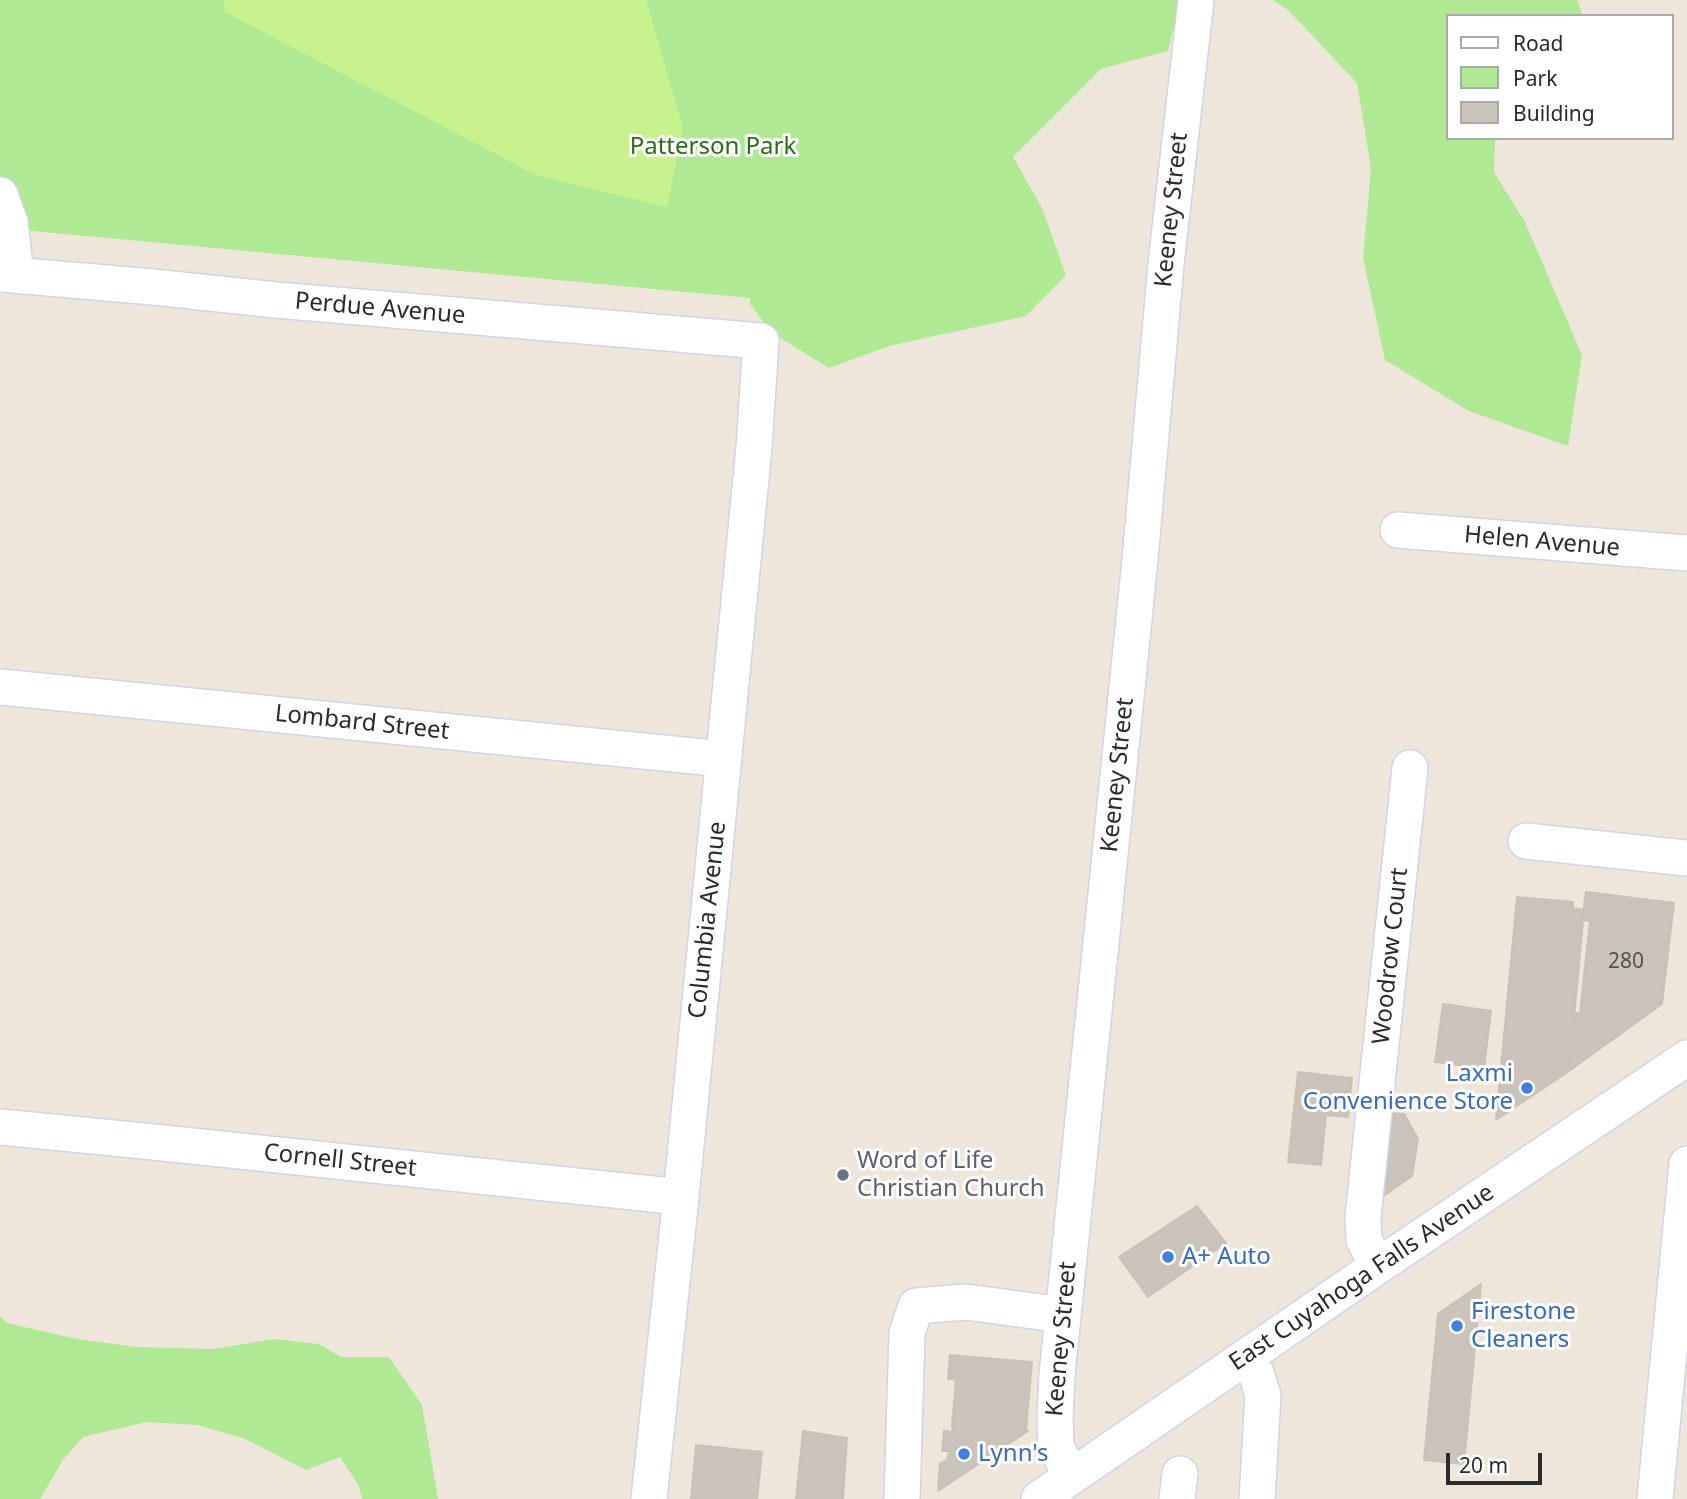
<!DOCTYPE html>
<html>
<head>
<meta charset="utf-8">
<style>
	body { margin:0 }
	#map { position:relative; width:1687px; height:1499px; overflow:hidden; background:#eee6db; font-family:"Noto Sans",sans-serif }
	canvas { display:block }
	.legend { position:absolute; left:1446px; top:14px; width:228px; height:126px; box-sizing:border-box; background:#fff; border:2px solid #aaa; margin:0; padding:9px 12px; list-style:none; font-size:21px; color:#2b2b2b }
	.legend li { display:flex; align-items:center; gap:14px; height:35px }
	.legend b { width:35px; border:2px solid #aaa }
	.scale { position:absolute; left:1446px; top:1453px; width:96px; height:32px; box-sizing:border-box; border:4px solid #2b2b2b; border-top:0; padding-left:9px; font-size:21px; line-height:24px; white-space:nowrap; color:#2b2b2b; -webkit-text-stroke:5px #fff; paint-order:stroke }
</style>
</head>
<body>
<div id="map">
<canvas width="1687" height="1499"></canvas>
<ul class="legend">
<li><b style="height:9px;background:#fff"></b>Road</li>
<li><b style="height:19px;background:#b0e993"></b>Park</li>
<li><b style="height:19px;background:#c9c3bb"></b>Building</li>
</ul>
<div class="scale">20 m</div>
</div>
<script>
const ctx = document.querySelector('canvas').getContext('2d');
ctx.lineJoin = 'round';
function fillPath(path, color) { ctx.fillStyle = color; ctx.fill(path, 'evenodd'); }
const toPath = rows => new Path2D(rows.map(r => 'M' + r).join(''));
function stroke(path, color, width, dash) { ctx.strokeStyle = color; ctx.lineWidth = width; ctx.lineCap = dash ? 'butt' : 'round'; ctx.setLineDash(dash || []); ctx.stroke(path); }
function drawText(font, color, halo, rows, align = 'center') {
  ctx.font = font + ' "Noto Sans",sans-serif'; ctx.lineWidth = 6; ctx.setLineDash([]); ctx.textBaseline = 'middle'; ctx.strokeStyle = halo; ctx.fillStyle = color; for (const [text, x, y, turn = 0] of rows) {
    ctx.save(); ctx.translate(x, y); ctx.rotate((+turn || 0) * Math.PI / 180); ctx.textAlign = isNaN(turn) ? turn : align; if (halo) ctx.strokeText(text, 0, 0); ctx.fillText(text, 0, 0); ctx.restore();
  }
}
fillPath(toPath([
	[0,0,1180,0,1168,51,1101,69,1013,157,1042,208,1066,275,1026,316,889,346,829,368,772,333,750,304,750,298,0,228],
	[1273,0,1577,0,1583,16,1447,16,1447,138,1495,138,1494,172,1525,222,1582,355,1568,446,1469,411,1385,360,1363,258,1371,169,1357,83,1288,10],
	[0,1316,7,1323,77,1339,137,1347,213,1349,273,1339,319,1344,341,1357,389,1357,422,1405,438,1499,362,1499,359,1486,340,1457,306,1470,243,1438,197,1425,146,1422,83,1437,63,1460,40,1499,0,1499]
]), '#b0e993');
fillPath(toPath([
	[224,0,646,0,683,128,667,207,536,175,225,12]
]), '#c7f28e');
const building = toPath([
	[1586,892,1674,903,1662,1004,1569,1071,1574,1013,1580,1013,1590,921,1582,920,1586,892],
	[1517,897,1573,902,1573,908,1584,910,1569,1071,1496,1120,1517,897],
	[1443,1004,1491,1011,1484,1068,1435,1062,1443,1004],
	[1298,1072,1352,1078,1348,1117,1326,1115,1321,1165,1288,1162,1298,1072],
	[1389,1113,1404,1114,1418,1139,1412,1176,1381,1198,1389,1113],
	[1197,1206,1226,1243,1148,1297,1119,1257,1197,1206],
	[1481,1284,1464,1464,1424,1460,1438,1314,1481,1284],
	[950,1355,1032,1362,1026,1430,1028,1431,938,1491,940,1463,947,1461,949,1451,942,1451,944,1431,953,1432,952,1426,956,1380,948,1379,950,1355],
	[803,1431,847,1438,843,1499,796,1499,803,1431],
	[696,1445,762,1452,757,1499,691,1499,696,1445]
]);
fillPath(building, '#c9c3bb');
stroke(building, '#c9c2b5', 2);
const minor = toPath([
	[0,195,10,222,16,275],
	[0,274,153,287,276,300,761,341,754,447,681,1197,649,1499],
	[1398,530,1687,553],
	[0,687,724,759],
	[1526,841,1687,858],
	[0,1127,144,1141,681,1197],
	[1378,1266,1364,1240,1363,1217,1410,768],
	[1247,1356,1256,1373,1263,1395,1257,1499],
	[1071,1477,1056,1446,1055,1417,1057,1375,1140,560,1166,264,1196,0],
	[902,1499,907,1333,916,1306,966,1302,1063,1315],
	[1039,1499,1378,1266,1687,1058],
	[1177,1499,1180,1474],
	[1655,1499,1687,1164]
]);
stroke(minor, '#d0d4e5', 38);
stroke(minor, '#fff', 35);
for (const [x, y, r, color] of [
	[1527,1088,7,"#3f7fe0"],
	[843,1175,7,"#6b7280"],
	[1168,1257,7,"#3f7fe0"],
	[1457,1326,7,"#3f7fe0"],
	[964,1454,7,"#3f7fe0"]
]) { const dot = new Path2D(); dot.arc(x, y, r, 0, 2 * Math.PI); ctx.fillStyle = color; ctx.fill(dot); stroke(dot, '#fff', 2.5); }
drawText('21px', '#52514f', null, [
	["280",1626,962]
]);
drawText('24px', '#266f14', '#fff', [
	["Patterson Park",713,147]
]);
drawText('24px', '#2b2b2b', '#fff', [
	["Keeney Street",1172,210,-84],
	["Perdue Avenue",380,309,5],
	["Helen Avenue",1542,542,5],
	["Lombard Street",362,723,6],
	["Keeney Street",1118,775,-84],
	["Columbia Avenue",708,920,-84],
	["Woodrow Court",1391,956,-84],
	["Cornell Street",340,1161,6],
	["East Cuyahoga Falls Avenue",1362,1278,-34],
	["Keeney Street",1062,1339,-85]
]);
drawText('24px', '#366cbe', '#fff', [
	["Laxmi",1513,1074,"right"],
	["Convenience Store",1513,1102,"right"],
	["A+ Auto",1182,1257],
	["Firestone",1471,1312],
	["Cleaners",1471,1340],
	["Lynn's",978,1454]
], 'left');
drawText('24px', '#5b616d', '#fff', [
	["Word of Life",857,1161],
	["Christian Church",857,1189]
], 'left');
</script>
</body>
</html>
